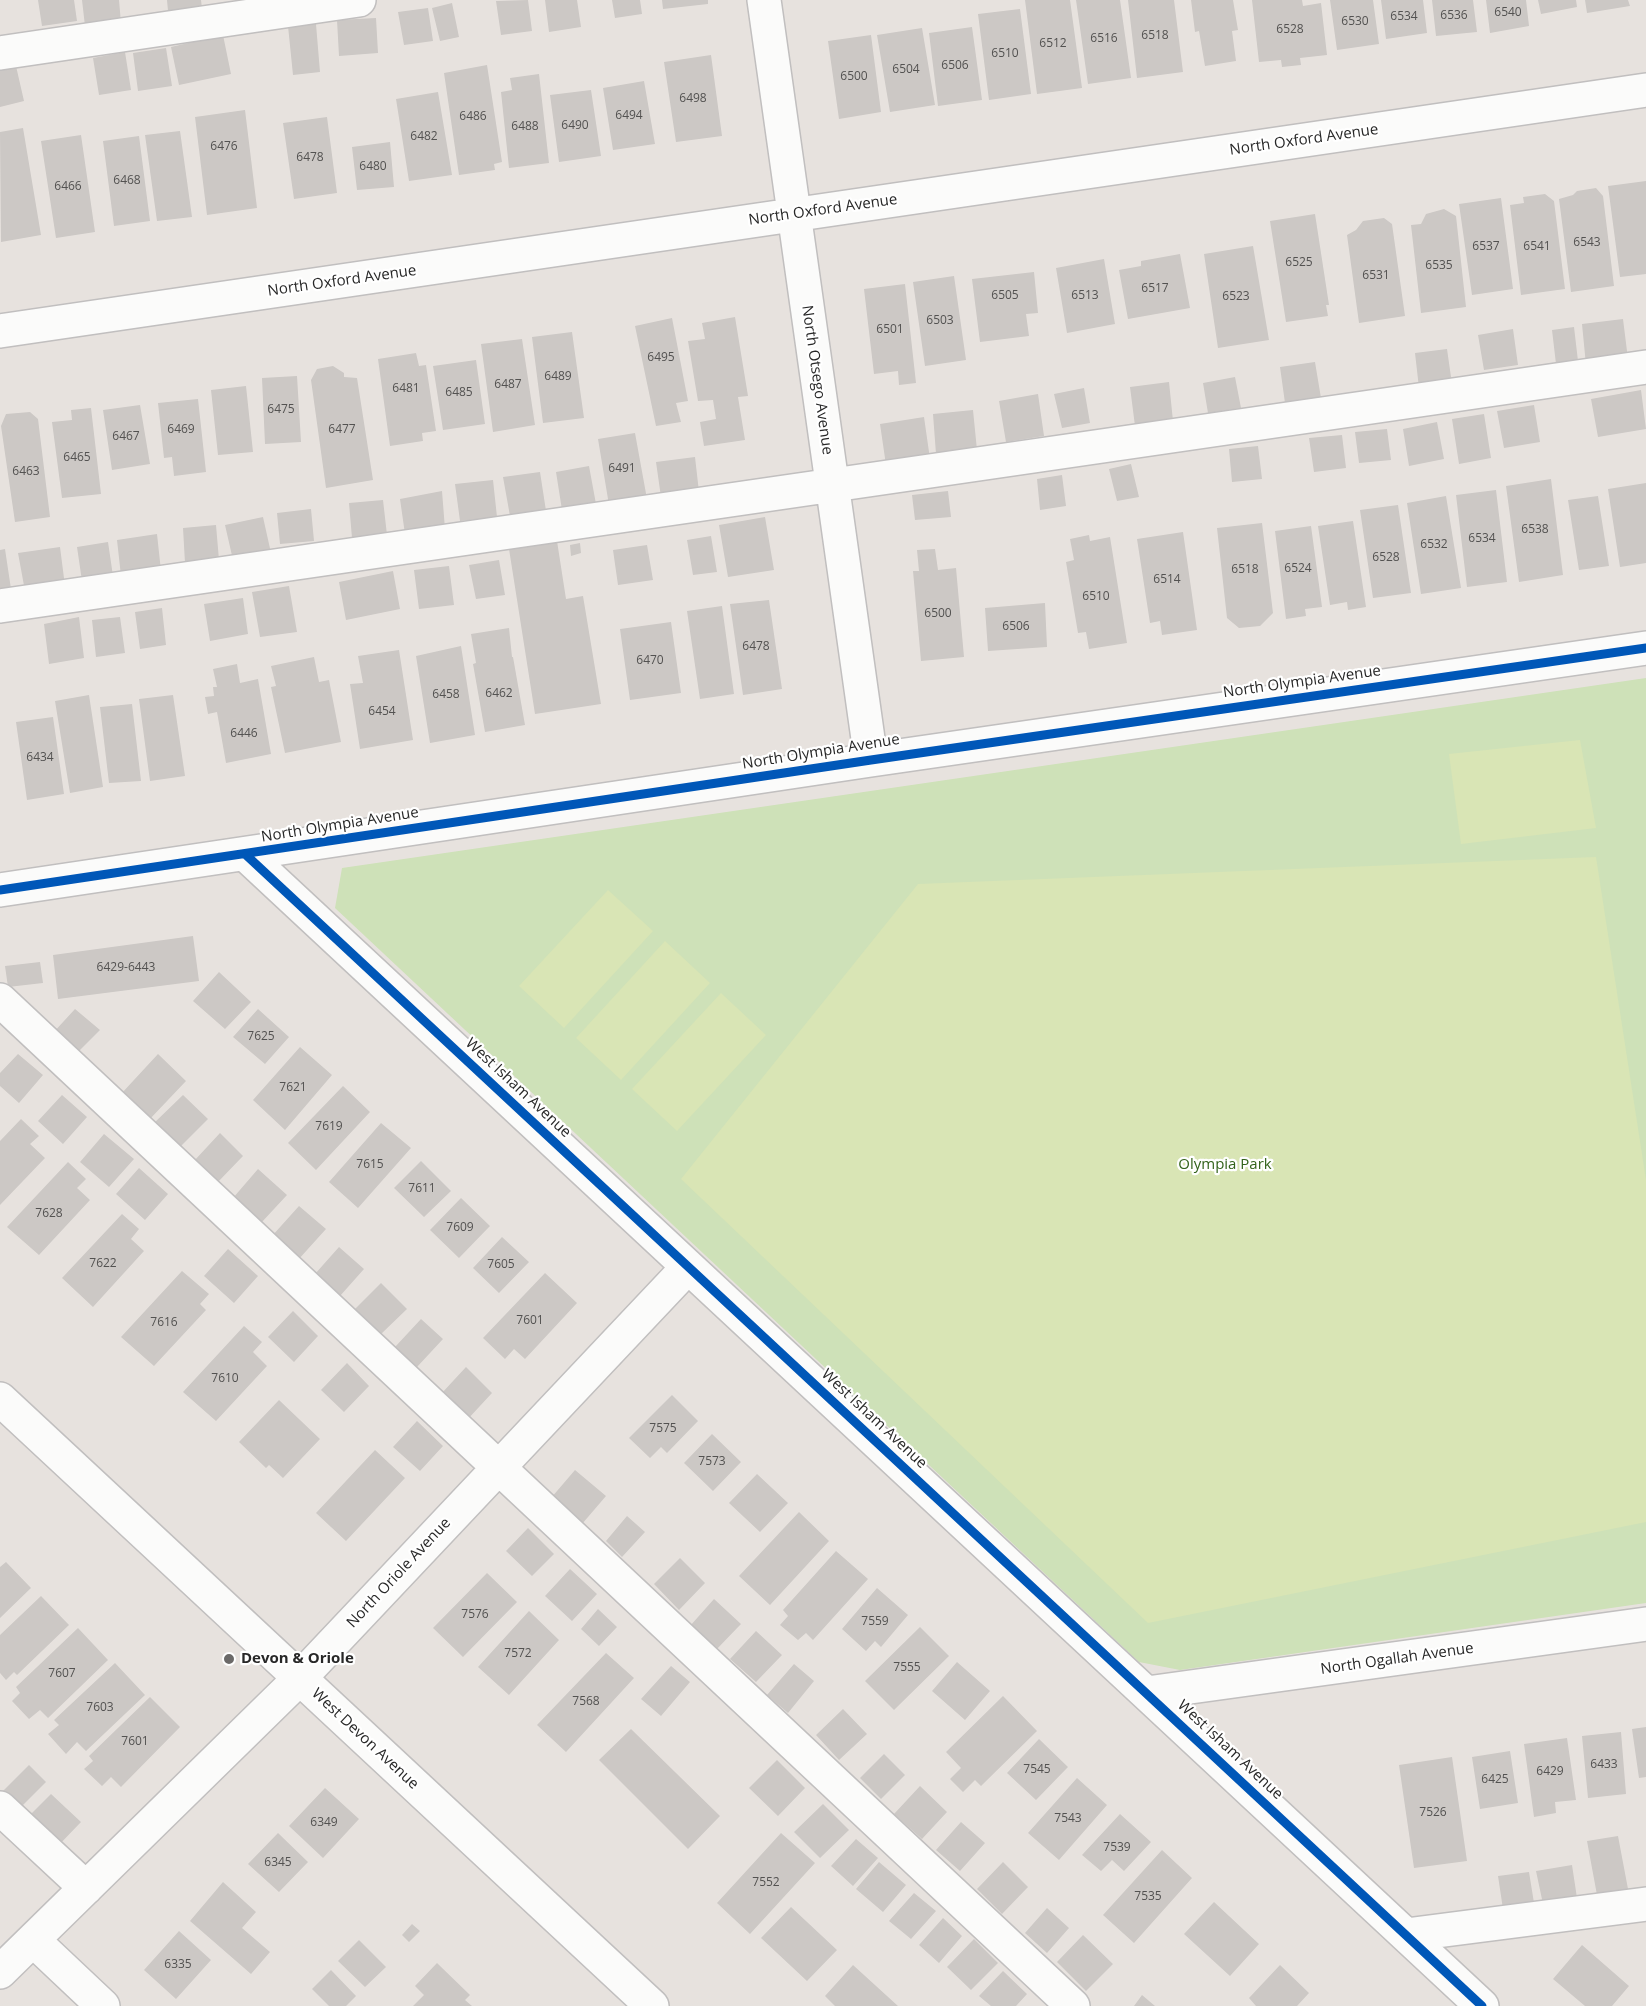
<!DOCTYPE html>
<html>
<head>
<meta charset="utf-8">
<style>
	body { margin:0 }
	canvas { display:block; background:#e7e2de }
</style>
</head>
<body>
<canvas width="1646" height="2006"></canvas>
<script>
const ctx = document.querySelector('canvas').getContext('2d');
ctx.lineJoin = 'round';
function fillPath(path, color) { ctx.fillStyle = color; ctx.fill(path, 'evenodd'); }
const toPath = rows => new Path2D(rows.map(r => 'M' + r).join(''));
function stroke(path, color, width, dash) { ctx.strokeStyle = color; ctx.lineWidth = width; ctx.lineCap = dash ? 'butt' : 'round'; ctx.setLineDash(dash || []); ctx.stroke(path); }
function drawText(font, color, halo, rows, align = 'center') {
  ctx.font = font + ' "Open Sans",sans-serif'; ctx.lineWidth = 4.5; ctx.setLineDash([]); ctx.textBaseline = 'middle'; ctx.strokeStyle = halo; ctx.fillStyle = color; for (const [text, x, y, turn = 0] of rows) {
    ctx.save(); ctx.translate(x, y); ctx.rotate((+turn || 0) * Math.PI / 180); ctx.textAlign = isNaN(turn) ? turn : align; if (halo) ctx.strokeText(text, 0, 0); ctx.fillText(text, 0, 0); ctx.restore();
  }
}
fillPath(toPath([
	[1646,678,1646,1603,1180,1670,1139,1662,335,908,342,868]
]), '#cee1b8');
fillPath(toPath([
	[1580,740,1596,828,1461,844,1449,754],
	[1596,857,1646,1180,1646,1522,1148,1623,681,1179,918,884],
	[608,890,653,931,564,1028,519,986],
	[665,941,710,983,621,1080,576,1038],
	[721,993,766,1035,677,1131,632,1089]
]), '#d9e5b5');
fillPath(toPath([
	[38,0,74,0,77,21,42,26],
	[82,0,119,0,121,23,85,26],
	[167,0,201,0,202,8,168,11],
	[528,0,532,31,501,35,496,1],
	[545,0,577,0,581,27,549,32],
	[612,0,640,0,642,14,615,18],
	[662,0,708,0,708,4,663,9],
	[1025,0,1070,0,1082,88,1037,94],
	[1076,0,1120,0,1131,78,1088,84],
	[1128,0,1174,0,1183,72,1137,78],
	[1191,0,1233,0,1238,30,1232,31,1236,61,1205,66,1199,31,1195,32],
	[1252,0,1302,0,1303,6,1321,3,1327,55,1300,58,1301,65,1282,67,1281,60,1259,62],
	[1330,0,1373,0,1379,44,1337,50],
	[1381,0,1423,0,1427,33,1386,39],
	[1432,0,1473,0,1477,32,1436,36],
	[1486,0,1526,0,1529,26,1490,33],
	[1538,0,1576,0,1577,7,1541,14],
	[1585,0,1628,0,1630,6,1587,13],
	[452,3,459,37,440,41,432,8],
	[428,8,433,41,404,45,398,12],
	[1020,9,1031,94,989,100,978,14],
	[376,18,378,53,339,56,337,20],
	[316,24,320,72,293,75,288,26],
	[972,27,982,100,938,106,929,33],
	[922,28,935,105,890,112,877,35],
	[223,35,231,74,179,85,171,47],
	[871,35,881,112,839,119,828,41],
	[166,48,172,86,138,91,133,53],
	[125,52,131,90,99,95,93,58],
	[711,55,722,136,676,142,664,62],
	[487,65,502,162,494,164,495,170,459,175,444,73],
	[16,66,24,101,0,107,0,70],
	[539,74,549,163,509,168,501,92,512,90,510,78],
	[644,81,655,144,613,150,603,88],
	[591,90,601,156,559,162,550,95],
	[438,92,452,175,409,181,396,99],
	[245,110,257,208,207,215,195,117],
	[327,117,337,193,294,199,283,123],
	[23,128,41,235,1,242,0,132],
	[180,131,192,217,157,221,145,135],
	[81,135,95,232,56,238,41,141],
	[139,136,150,221,114,226,103,141],
	[390,142,394,187,357,190,352,147],
	[1646,181,1646,274,1620,277,1608,186],
	[1596,188,1603,196,1614,286,1571,292,1559,199,1573,195,1577,191],
	[1545,194,1554,201,1565,289,1521,295,1510,205,1524,203,1523,197],
	[1501,198,1513,289,1472,295,1459,204],
	[1444,209,1456,216,1466,307,1421,313,1411,225,1421,224,1426,214],
	[1315,214,1329,305,1326,305,1328,316,1286,322,1270,221],
	[1384,218,1392,224,1405,316,1359,323,1347,235,1356,230,1363,221],
	[1253,246,1269,340,1218,348,1204,254],
	[1180,254,1190,308,1128,319,1119,270,1141,266,1141,261],
	[1104,259,1115,324,1067,333,1056,268],
	[1034,272,1038,313,1026,314,1029,336,980,342,972,279],
	[954,276,966,360,925,366,913,282],
	[905,284,916,383,899,385,898,371,874,374,864,289],
	[735,317,748,396,738,397,745,440,704,446,700,422,716,419,713,400,698,401,688,341,705,339,702,323],
	[672,318,688,401,676,403,681,422,656,426,635,326],
	[1623,319,1628,359,1586,365,1582,324],
	[1574,327,1578,361,1556,364,1552,330],
	[1513,329,1518,365,1484,370,1478,335],
	[572,332,584,418,543,423,532,337],
	[522,339,535,425,493,432,481,344],
	[1447,349,1452,384,1419,388,1415,353],
	[416,353,419,366,426,365,436,431,422,433,423,441,390,446,378,359],
	[476,360,485,424,443,430,433,366],
	[1315,362,1321,398,1285,403,1280,367],
	[333,366,344,373,344,377,357,378,373,480,326,488,311,380,317,369],
	[297,376,301,442,265,444,262,378],
	[1235,377,1241,408,1208,413,1203,383],
	[1169,382,1173,421,1135,426,1130,387],
	[246,386,253,452,218,455,211,390],
	[1084,388,1090,423,1062,428,1054,394],
	[1641,390,1646,429,1598,437,1591,399],
	[1038,394,1044,436,1006,442,999,401],
	[198,399,206,472,174,476,172,457,164,458,158,403],
	[140,405,150,464,112,470,103,410],
	[1534,405,1540,442,1504,448,1497,411],
	[91,408,101,494,62,498,52,422,72,420,71,410],
	[973,410,977,450,936,454,933,414],
	[30,412,38,419,50,517,15,522,1,426,6,414],
	[1484,414,1491,458,1459,464,1452,419],
	[924,417,930,459,886,465,880,424],
	[1437,422,1444,459,1409,466,1403,429],
	[1387,429,1391,460,1359,463,1355,432],
	[635,433,647,499,609,505,598,439],
	[1342,435,1346,468,1314,472,1309,438],
	[1258,446,1262,479,1232,482,1229,449],
	[695,457,699,492,661,497,656,462],
	[1131,464,1139,497,1117,501,1109,469],
	[589,466,596,504,562,510,556,472],
	[540,472,546,511,510,516,503,477],
	[1062,475,1066,506,1040,510,1037,479],
	[1551,479,1563,575,1519,582,1506,486],
	[493,480,497,517,460,521,455,484],
	[1646,483,1646,563,1620,567,1608,489],
	[1496,490,1507,582,1467,587,1456,495],
	[442,491,445,529,405,534,400,499],
	[948,491,951,517,915,520,912,495],
	[1446,496,1461,588,1421,594,1407,503],
	[1598,496,1609,566,1579,570,1568,500],
	[383,500,387,535,352,538,349,503],
	[1398,505,1411,593,1373,598,1360,510],
	[311,509,314,541,280,544,277,513],
	[263,517,271,553,233,560,225,525],
	[765,517,774,570,728,577,719,525],
	[1353,521,1366,607,1348,610,1347,602,1330,605,1318,526],
	[1262,523,1273,613,1260,626,1239,628,1227,618,1217,528],
	[216,525,219,560,185,563,183,528],
	[1311,526,1322,607,1305,609,1306,616,1286,619,1275,531],
	[1183,532,1197,630,1162,635,1160,621,1150,623,1137,539],
	[157,534,161,571,121,576,117,540],
	[1089,535,1090,541,1110,537,1127,643,1089,649,1086,632,1078,633,1066,562,1074,560,1070,539],
	[711,536,717,572,693,575,687,540],
	[557,541,566,599,583,596,601,704,535,714,509,549],
	[108,542,113,576,82,581,77,547],
	[580,543,581,553,571,556,570,545],
	[647,545,653,580,618,585,613,550],
	[60,547,65,586,25,591,18,553],
	[5,549,11,589,0,591,0,550],
	[935,549,938,570,956,568,964,657,921,661,913,571,919,571,917,550],
	[499,560,505,595,476,599,469,565],
	[449,566,454,605,419,609,414,570],
	[393,571,400,609,346,620,339,582],
	[289,586,297,632,260,637,252,592],
	[243,598,248,634,210,641,204,604],
	[769,600,782,689,743,695,730,604],
	[1045,603,1047,647,988,651,985,608],
	[722,606,734,694,700,699,687,611],
	[162,608,166,645,140,649,135,612],
	[79,617,84,658,49,664,44,624],
	[120,617,125,653,96,657,92,620],
	[671,622,681,693,630,700,620,629],
	[509,628,512,657,513,657,525,725,485,732,473,664,476,663,471,634],
	[461,646,475,735,430,743,416,656],
	[399,650,413,740,360,749,350,684,363,683,358,656],
	[314,657,319,682,329,680,341,742,285,753,271,687,276,686,271,666],
	[237,664,240,683,258,679,271,754,226,763,217,712,208,714,205,697,214,696,213,687,217,687,213,669],
	[89,695,103,787,70,793,55,701],
	[173,695,185,776,150,781,139,699],
	[132,704,141,781,109,783,100,707],
	[53,717,64,794,27,800,16,722],
	[193,936,199,981,58,999,53,955],
	[40,962,43,983,8,987,5,966],
	[219,972,251,1002,225,1029,193,1001],
	[75,1009,100,1030,76,1054,52,1034],
	[258,1009,289,1037,265,1064,233,1037],
	[300,1047,332,1075,285,1130,253,1100],
	[18,1054,43,1075,19,1103,0,1086,0,1073],
	[158,1054,186,1081,149,1120,121,1094],
	[343,1086,370,1112,316,1170,288,1143],
	[62,1095,87,1117,63,1144,38,1121],
	[183,1095,208,1119,179,1148,153,1124],
	[21,1119,39,1136,30,1144,45,1158,0,1205,0,1141],
	[381,1123,411,1148,358,1208,329,1182],
	[220,1133,243,1156,217,1183,194,1161],
	[104,1134,134,1159,109,1187,80,1162],
	[421,1161,451,1191,424,1217,394,1188],
	[68,1162,86,1179,77,1188,90,1200,39,1255,7,1227],
	[139,1168,168,1194,145,1220,116,1194],
	[258,1169,287,1195,261,1223,233,1198],
	[461,1198,490,1226,459,1258,430,1230],
	[299,1206,326,1229,298,1260,272,1236],
	[122,1214,139,1229,131,1239,144,1251,93,1307,62,1278],
	[502,1237,529,1262,499,1293,473,1268],
	[339,1247,364,1269,340,1296,315,1274],
	[228,1249,258,1276,234,1303,204,1276],
	[182,1271,209,1294,200,1304,206,1310,154,1366,121,1337],
	[545,1273,577,1303,525,1359,514,1349,505,1359,483,1338],
	[381,1283,407,1309,380,1335,354,1310],
	[293,1311,318,1336,294,1362,268,1337],
	[421,1319,443,1339,417,1367,395,1347],
	[244,1326,262,1342,253,1352,267,1366,216,1421,183,1392],
	[347,1363,369,1386,344,1412,321,1390],
	[466,1367,492,1393,467,1420,441,1394],
	[672,1395,698,1421,667,1453,661,1447,650,1458,629,1438],
	[279,1400,320,1439,283,1478,269,1465,266,1468,239,1442],
	[417,1421,443,1446,420,1471,393,1447],
	[712,1434,741,1462,713,1491,684,1463],
	[375,1450,405,1478,346,1541,316,1513],
	[575,1470,606,1496,582,1524,551,1498],
	[757,1474,788,1503,760,1532,729,1503],
	[799,1512,829,1541,770,1605,739,1576],
	[627,1516,645,1532,622,1557,606,1541],
	[528,1528,554,1554,532,1576,506,1551],
	[836,1551,868,1579,813,1640,806,1633,798,1640,780,1625,788,1616,783,1610],
	[680,1558,705,1583,679,1610,654,1584],
	[6,1562,31,1588,0,1618,0,1567],
	[570,1569,597,1594,572,1621,545,1596],
	[487,1573,517,1602,463,1657,433,1628],
	[877,1588,908,1615,881,1647,875,1641,866,1651,842,1629],
	[41,1596,69,1625,17,1675,14,1672,6,1680,0,1673,0,1635],
	[714,1599,741,1624,715,1651,690,1626],
	[598,1609,617,1627,599,1646,581,1629],
	[529,1611,559,1640,509,1695,478,1667],
	[920,1627,949,1656,894,1710,865,1681],
	[78,1628,108,1660,48,1718,40,1710,29,1719,12,1701,20,1693,16,1687],
	[756,1631,782,1655,756,1682,730,1659],
	[606,1653,634,1678,566,1752,537,1725],
	[957,1662,990,1691,965,1720,932,1691],
	[115,1663,145,1695,86,1751,77,1742,66,1754,48,1734,59,1725,54,1720],
	[794,1664,814,1681,788,1713,767,1695],
	[671,1666,690,1682,661,1716,641,1699],
	[1003,1696,1037,1731,981,1786,975,1780,963,1792,950,1779,961,1768,946,1752],
	[150,1697,180,1727,121,1787,111,1777,102,1786,84,1769,93,1761,89,1756],
	[843,1709,867,1734,839,1760,816,1735],
	[1646,1727,1646,1777,1639,1778,1632,1729],
	[631,1729,720,1816,688,1849,599,1760],
	[1621,1732,1626,1794,1588,1798,1582,1736],
	[1567,1738,1576,1800,1555,1802,1556,1813,1534,1817,1524,1744],
	[1039,1739,1068,1767,1036,1800,1007,1773],
	[1510,1751,1518,1803,1480,1809,1472,1757],
	[884,1754,905,1775,881,1799,860,1778],
	[1452,1757,1467,1861,1414,1868,1399,1765],
	[777,1760,805,1788,778,1816,749,1788],
	[29,1765,46,1782,18,1810,2,1792],
	[1077,1778,1107,1805,1059,1860,1028,1833],
	[920,1786,947,1812,922,1839,894,1814],
	[325,1788,359,1819,323,1858,289,1826],
	[51,1794,81,1822,56,1848,26,1819],
	[823,1804,849,1830,820,1858,794,1832],
	[1120,1814,1151,1842,1124,1871,1112,1860,1101,1871,1082,1855],
	[961,1822,985,1843,960,1871,936,1850],
	[278,1833,308,1862,279,1892,248,1864],
	[781,1833,815,1863,750,1934,717,1903],
	[1618,1836,1628,1889,1597,1895,1587,1841],
	[856,1839,878,1858,853,1886,831,1866],
	[1162,1850,1192,1878,1134,1943,1103,1915],
	[879,1862,906,1885,883,1912,856,1889],
	[1003,1862,1028,1887,1002,1914,977,1889],
	[1572,1865,1577,1898,1543,1904,1536,1871],
	[1529,1872,1534,1903,1503,1909,1498,1876],
	[223,1882,256,1912,242,1928,270,1952,251,1974,190,1921],
	[914,1893,936,1911,911,1939,889,1921],
	[1214,1902,1259,1944,1230,1976,1184,1934],
	[791,1907,837,1950,807,1981,761,1938],
	[1047,1908,1069,1928,1047,1953,1025,1933],
	[943,1918,962,1936,939,1963,919,1945],
	[412,1924,420,1931,409,1942,402,1935],
	[179,1931,211,1960,176,1999,144,1970],
	[1083,1935,1113,1964,1086,1991,1057,1962],
	[974,1939,998,1963,971,1990,947,1967],
	[359,1940,386,1967,365,1987,338,1961],
	[1582,1945,1629,1986,1612,2006,1585,2006,1553,1979],
	[437,1963,470,1995,465,2000,472,2006,413,2006,424,1995,415,1986],
	[853,1965,898,2006,835,2006,825,1996],
	[1280,1965,1309,1993,1297,2006,1256,2006,1249,1998],
	[331,1970,356,1996,346,2006,329,2006,312,1989],
	[1003,1971,1027,1994,1016,2006,991,2006,979,1996],
	[1142,1995,1155,2006,1134,2006]
]), '#ccc8c5');
const minor = toPath([
	[764,0,871,760],
	[0,53,359,0],
	[0,331,1646,90],
	[0,606,1646,367],
	[245,854,1482,2006],
	[0,890,871,760,1646,648],
	[0,1000,1073,2006],
	[0,1399,652,2006],
	[1147,1693,1646,1624],
	[0,1808,86,1888],
	[1406,1935,1646,1904],
	[33,1940,103,2006],
	[0,1972,300,1678,688,1267]
]);
stroke(minor, '#c1bfbf', 36);
stroke(minor, '#fbfbfa', 33);
stroke(toPath([
	[245,854,1482,2006],
	[0,890,871,760,1646,648]
]), '#0057b8', 9);
for (const [x, y, r, color] of [
	[229,1659,6,"#6b6968"]
]) { const dot = new Path2D(); dot.arc(x, y, r, 0, 2 * Math.PI); ctx.fillStyle = color; ctx.fill(dot); stroke(dot, '#fff', 2); }
drawText('12px', '#535251', null, [
	["6540",1508,13],
	["6536",1454,16],
	["6534",1404,17],
	["6530",1355,22],
	["6528",1290,30],
	["6518",1155,36],
	["6516",1104,39],
	["6512",1053,44],
	["6510",1005,54],
	["6506",955,66],
	["6504",906,70],
	["6500",854,77],
	["6498",693,99],
	["6494",629,116],
	["6486",473,117],
	["6490",575,126],
	["6488",525,127],
	["6482",424,137],
	["6476",224,147],
	["6478",310,158],
	["6480",373,167],
	["6468",127,181],
	["6466",68,187],
	["6543",1587,243],
	["6537",1486,247],
	["6541",1537,247],
	["6525",1299,263],
	["6535",1439,266],
	["6531",1376,276],
	["6517",1155,289],
	["6505",1005,296],
	["6513",1085,296],
	["6523",1236,297],
	["6503",940,321],
	["6501",890,330],
	["6495",661,358],
	["6489",558,377],
	["6487",508,385],
	["6481",406,389],
	["6485",459,393],
	["6475",281,410],
	["6469",181,430],
	["6477",342,430],
	["6467",126,437],
	["6465",77,458],
	["6491",622,469],
	["6463",26,472],
	["6538",1535,530],
	["6534",1482,539],
	["6532",1434,545],
	["6528",1386,558],
	["6524",1298,569],
	["6518",1245,570],
	["6514",1167,580],
	["6510",1096,597],
	["6500",938,614],
	["6506",1016,627],
	["6478",756,647],
	["6470",650,661],
	["6462",499,694],
	["6458",446,695],
	["6454",382,712],
	["6446",244,734],
	["6434",40,758],
	["6429-6443",126,968],
	["7625",261,1037],
	["7621",293,1088],
	["7619",329,1127],
	["7615",370,1165],
	["7611",422,1189],
	["7628",49,1214],
	["7609",460,1228],
	["7622",103,1264],
	["7605",501,1265],
	["7601",530,1321],
	["7616",164,1323],
	["7610",225,1379],
	["7575",663,1429],
	["7573",712,1462],
	["7576",475,1615],
	["7559",875,1622],
	["7572",518,1654],
	["7555",907,1668],
	["7607",62,1674],
	["7568",586,1702],
	["7603",100,1708],
	["7601",135,1742],
	["6433",1604,1765],
	["7545",1037,1770],
	["6429",1550,1772],
	["6425",1495,1780],
	["7526",1433,1813],
	["7543",1068,1819],
	["6349",324,1823],
	["7539",1117,1848],
	["6345",278,1863],
	["7552",766,1883],
	["7535",1148,1897],
	["6335",178,1965]
]);
drawText('15px', '#282828', '#fff', [
	["North Oxford Avenue",1304,140,-8],
	["North Oxford Avenue",823,210,-8],
	["North Oxford Avenue",342,281,-8],
	["North Otsego Avenue",817,380,82],
	["North Olympia Avenue",1302,682,-8],
	["North Olympia Avenue",821,752,-9],
	["North Olympia Avenue",340,825,-9],
	["West Isham Avenue",518,1088,43],
	["West Isham Avenue",874,1419,43],
	["North Oriole Avenue",399,1573,-47],
	["North Ogallah Avenue",1397,1659,-8],
	["West Devon Avenue",365,1739,43],
	["West Isham Avenue",1230,1750,43]
]);
drawText('15px', '#33631b', '#fff', [
	["Olympia Park",1225,1165]
]);
drawText('bold 15px', '#282828', '#fff', [
	["Devon & Oriole",241,1659]
], 'left');
</script>
</body>
</html>
